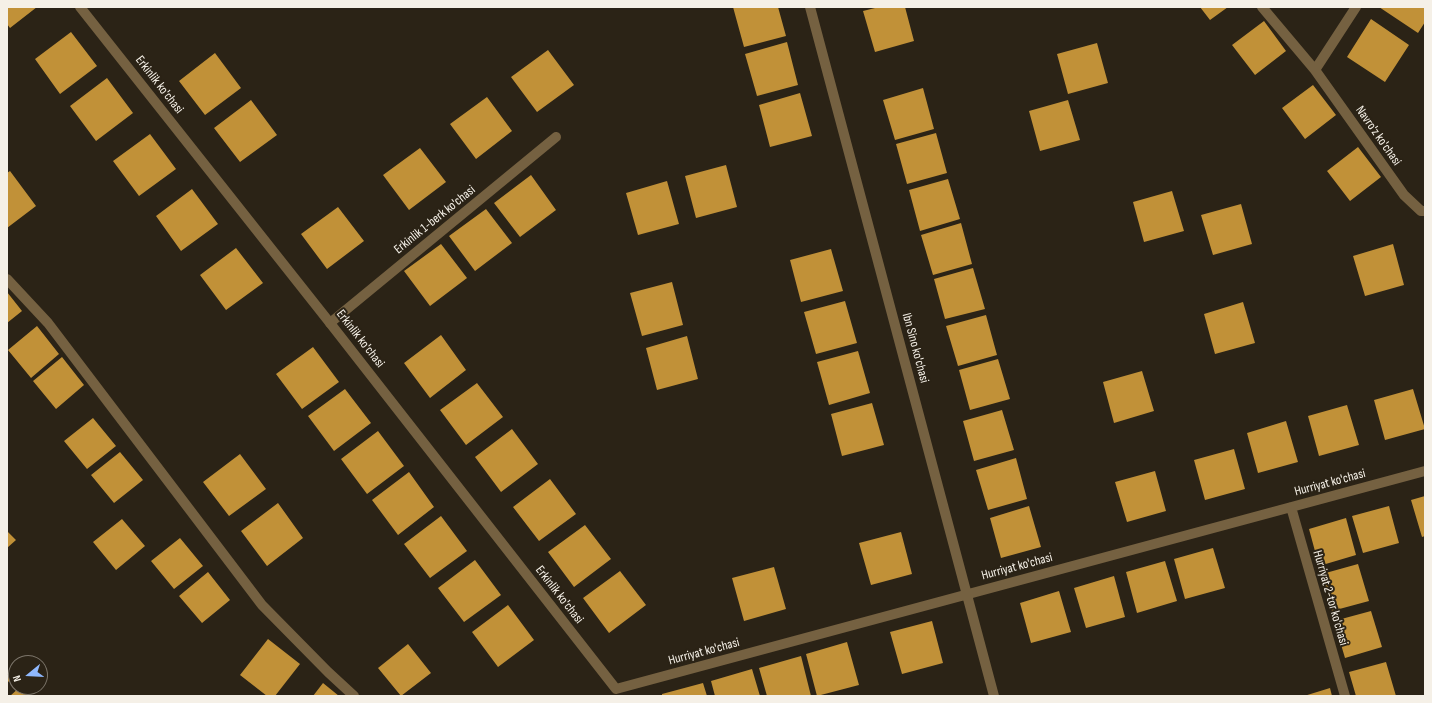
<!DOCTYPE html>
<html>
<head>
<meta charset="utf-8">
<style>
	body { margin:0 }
	#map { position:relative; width:1432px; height:703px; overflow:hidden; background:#2b2316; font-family:"Sofia Sans Condensed",sans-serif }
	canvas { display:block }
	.frame { position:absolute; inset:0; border:8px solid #f5f0e7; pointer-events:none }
	.north { position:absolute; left:8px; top:655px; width:40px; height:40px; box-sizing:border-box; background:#2b2316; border:1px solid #7c756a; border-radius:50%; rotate:252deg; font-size:11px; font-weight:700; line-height:16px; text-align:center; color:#f5f0e7 }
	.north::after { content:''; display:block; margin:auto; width:14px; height:18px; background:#8fb8fd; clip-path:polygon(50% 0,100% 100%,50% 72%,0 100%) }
</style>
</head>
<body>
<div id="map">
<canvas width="1432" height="703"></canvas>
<div class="frame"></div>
<div class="north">N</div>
</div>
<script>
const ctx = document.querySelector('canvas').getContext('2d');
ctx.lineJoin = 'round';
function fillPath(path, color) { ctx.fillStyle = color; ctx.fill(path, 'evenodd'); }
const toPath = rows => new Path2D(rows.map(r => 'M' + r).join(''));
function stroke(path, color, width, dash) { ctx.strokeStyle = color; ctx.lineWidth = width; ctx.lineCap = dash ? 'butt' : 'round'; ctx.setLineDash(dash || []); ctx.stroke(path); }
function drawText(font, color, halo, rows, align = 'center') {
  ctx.font = font + ' "Sofia Sans Condensed",sans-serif'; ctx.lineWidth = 4; ctx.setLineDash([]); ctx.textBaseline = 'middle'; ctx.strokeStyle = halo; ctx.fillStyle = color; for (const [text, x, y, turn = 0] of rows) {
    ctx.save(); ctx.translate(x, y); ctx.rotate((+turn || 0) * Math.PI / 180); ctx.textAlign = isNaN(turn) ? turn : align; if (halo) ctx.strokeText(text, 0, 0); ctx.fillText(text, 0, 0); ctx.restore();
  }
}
fillPath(toPath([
	[7,7,37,7,10,28,7,24],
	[733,7,778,7,786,36,744,47],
	[879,7,905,7,914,41,875,52,863,11],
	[1200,7,1228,7,1210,20],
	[1379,7,1425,7,1425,22,1418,33],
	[1371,19,1409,45,1385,82,1347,57],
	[1264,21,1286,51,1255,75,1232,45],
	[71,32,97,66,60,94,35,59],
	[787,42,798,85,757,96,745,54],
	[1097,43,1108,83,1068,94,1057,54],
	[548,50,574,85,537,112,511,77],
	[215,53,241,88,205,115,179,81],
	[107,78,133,113,96,141,70,106],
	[1313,85,1336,115,1305,139,1282,108],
	[923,88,934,129,895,140,883,100],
	[800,93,812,136,770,147,759,105],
	[487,97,512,131,476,159,450,124],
	[251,100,277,135,240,162,214,128],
	[1068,100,1080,140,1040,151,1029,111],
	[936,133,947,173,907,184,896,144],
	[150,134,176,169,139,196,113,161],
	[1358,147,1381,177,1350,201,1327,171],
	[420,148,446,182,409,210,383,175],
	[726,165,737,207,696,218,685,176],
	[10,171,36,206,7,228,7,173],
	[531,175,556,210,520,237,494,203],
	[948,179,960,219,920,231,909,190],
	[667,181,679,224,638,235,626,193],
	[192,189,218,224,181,251,156,216],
	[1172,191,1184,231,1144,242,1133,202],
	[1241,204,1252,244,1213,255,1201,215],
	[338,207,364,241,327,269,301,234],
	[486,209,512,243,475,271,449,236],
	[961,223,972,264,933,275,921,235],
	[441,244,467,278,430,306,404,271],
	[1393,244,1404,285,1365,296,1353,256],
	[236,248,263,283,226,310,200,275],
	[831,249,843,291,801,302,790,260],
	[973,268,985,309,945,319,934,279],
	[672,282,683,325,642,336,630,293],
	[7,292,22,311,7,323],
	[845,301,857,343,816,354,804,312],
	[1243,302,1255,343,1215,354,1204,314],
	[986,315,997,355,958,366,946,326],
	[37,326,59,354,31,378,8,350],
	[441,335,466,370,430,398,404,363],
	[687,336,698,379,657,390,646,348],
	[313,347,339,382,302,409,276,374],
	[858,351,870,393,829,405,817,362],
	[62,357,84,385,56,409,33,381],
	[998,359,1010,399,970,410,959,370],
	[1142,371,1154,411,1114,423,1103,382],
	[477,383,503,417,466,445,440,410],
	[345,389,371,423,334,451,308,416],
	[1413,389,1425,429,1385,440,1374,400],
	[872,403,884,445,842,456,831,414],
	[1347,405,1359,445,1319,456,1308,416],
	[1002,410,1014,450,974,461,963,421],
	[93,418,116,446,87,469,64,441],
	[1286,421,1298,462,1258,473,1247,433],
	[512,429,538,464,501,492,475,457],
	[378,431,404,466,367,494,341,459],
	[1234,449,1245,489,1205,500,1194,460],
	[120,452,143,480,114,503,91,475],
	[240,454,266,489,229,516,203,482],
	[1016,458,1027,499,988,510,976,470],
	[1155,471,1166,511,1127,522,1115,482],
	[409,472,434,507,398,535,372,500],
	[550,479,576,514,539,541,513,507],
	[1425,496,1425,536,1422,537,1411,500],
	[278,503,303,538,267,566,241,531],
	[1029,506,1041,547,1001,558,990,518],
	[1389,506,1399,543,1363,553,1352,516],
	[441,516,467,551,430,578,404,544],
	[1346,518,1356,555,1319,566,1309,529],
	[122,519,145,546,116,570,93,542],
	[585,525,611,559,574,587,548,552],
	[7,531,16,540,7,548],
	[901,532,912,574,871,585,859,543],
	[180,538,203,566,174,589,151,561],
	[1213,548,1225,588,1185,599,1174,559],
	[475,560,501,595,464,622,438,588],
	[1165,561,1177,601,1137,613,1126,572],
	[1358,564,1369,601,1332,611,1322,574],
	[774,567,786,609,744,621,732,578],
	[620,571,646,605,609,633,583,598],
	[208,572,230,600,202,623,179,596],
	[1114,576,1125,617,1086,628,1074,588],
	[1059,591,1071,632,1031,643,1020,603],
	[508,605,534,640,498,667,472,632],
	[1371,611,1382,647,1345,658,1334,621],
	[932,621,943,663,902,674,890,632],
	[268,639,300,664,275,696,267,696,240,675],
	[847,642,859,685,817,696,806,654],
	[408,644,431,673,401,696,378,668],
	[801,656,811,696,767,696,759,668],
	[1386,662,1396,696,1356,696,1349,672],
	[752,669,760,696,715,696,711,681],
	[7,673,12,678,7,683],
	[323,683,339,696,313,696],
	[703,683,707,696,662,696,662,694],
	[20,687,21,687,30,696,10,696],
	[1330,688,1332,696,1304,696]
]), '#c19138');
stroke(toPath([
	[330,323,556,137]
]), '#756141', 10);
stroke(toPath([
	[80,7,330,323,616,689,1425,471],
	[810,7,994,696],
	[1262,7,1315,70,1404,195,1421,211,1425,211],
	[1315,70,1356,7],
	[7,279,48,323,262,605,328,672,354,696],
	[1291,507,1345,696]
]), '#756141', 10);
drawText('13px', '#f5f0e7', '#2b2316', [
	["Erkinlik ko'chasi",159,85,52],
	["Navro'z ko'chasi",1378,136,55],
	["Erkinlik 1-berk ko'chasi",435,220,-39],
	["Erkinlik ko'chasi",360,339,52],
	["Ibn Sino ko'chasi",915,348,75],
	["Hurriyat ko'chasi",1330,483,-15],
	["Hurriyat ko'chasi",1017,567,-15],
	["Erkinlik ko'chasi",559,595,52],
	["Hurriyat 2-tor ko'chasi",1330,598,74],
	["Hurriyat ko'chasi",704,652,-15]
]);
</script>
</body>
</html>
